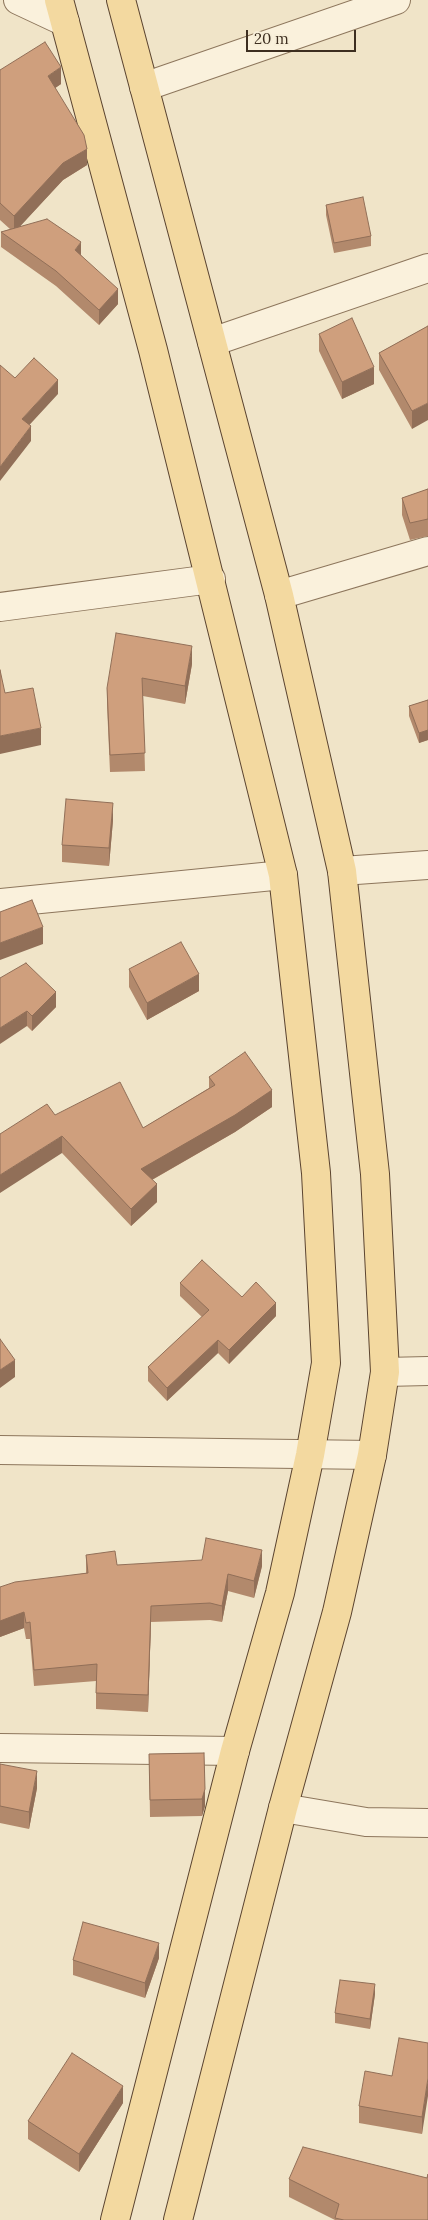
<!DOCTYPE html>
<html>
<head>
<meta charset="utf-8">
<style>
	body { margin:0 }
	#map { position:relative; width:428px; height:2220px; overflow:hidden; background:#f0e4c8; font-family:Lora,serif }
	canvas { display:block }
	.scale { position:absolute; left:246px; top:30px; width:110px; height:22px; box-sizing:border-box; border:2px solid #3d2e20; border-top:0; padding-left:6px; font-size:15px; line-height:18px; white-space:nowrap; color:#3d2e20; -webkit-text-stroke:4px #f7eed8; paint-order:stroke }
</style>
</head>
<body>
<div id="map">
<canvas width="428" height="2220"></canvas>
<div class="scale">20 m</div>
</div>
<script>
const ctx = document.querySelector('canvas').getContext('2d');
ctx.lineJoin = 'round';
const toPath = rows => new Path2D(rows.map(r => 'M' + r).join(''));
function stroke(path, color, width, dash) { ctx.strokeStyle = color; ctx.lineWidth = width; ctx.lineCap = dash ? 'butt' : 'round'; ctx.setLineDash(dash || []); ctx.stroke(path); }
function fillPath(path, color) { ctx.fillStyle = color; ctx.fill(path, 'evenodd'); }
const minor = toPath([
	[18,0,65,22],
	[144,87,396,0],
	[212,342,428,268],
	[279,595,428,551],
	[0,607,211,579],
	[342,871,428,865],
	[0,903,283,875],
	[385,1372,428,1371],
	[0,1450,372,1455],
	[0,1748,235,1751],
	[283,1808,366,1822,428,1823]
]);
const major = toPath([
	[59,0,153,350,283,875,316,1173,326,1363,310,1455,280,1593,235,1751,115,2220],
	[121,0,279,595,342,871,375,1174,385,1372,372,1455,337,1612,283,1808,178,2220]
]);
stroke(minor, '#8d765c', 30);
stroke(major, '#5b4430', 30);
stroke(minor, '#faf1dc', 28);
stroke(major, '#f3d9a0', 28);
fillPath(toPath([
	[0,70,61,84,55,88,87,165,63,180,20,226,81,255,118,304,99,325,56,286,1,247,1,232,10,229,0,220],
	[326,205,371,236,371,246,334,253,326,215],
	[428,326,412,429,379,370,379,353],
	[319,334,374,384,342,399,319,351],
	[428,489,428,536,410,540,402,515,402,498],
	[192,664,185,704,143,696,145,771,110,772,107,705,107,688],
	[428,700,428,740,419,743,409,716,409,706],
	[113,820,109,866,62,862,62,845],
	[129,969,199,991,147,1020,129,987],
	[0,978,56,1007,32,1031,27,1026],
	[209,1077,272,1107,235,1132,152,1180,157,1202,131,1226,62,1153,55,1115,143,1128,209,1088],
	[180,1283,242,1297,276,1316,229,1364,218,1353,167,1401,148,1381,148,1367,202,1317,180,1296],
	[86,1555,117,1565,262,1566,254,1598,228,1591,222,1622,210,1620,151,1622,148,1712,96,1709,96,1681,34,1686,30,1639,26,1639,24,1628,0,1637,0,1587,86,1573],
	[204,1753,205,1806,202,1816,150,1817,149,1754],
	[0,1764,37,1788,29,1829,0,1823],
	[159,1958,145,1998,73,1975,73,1960],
	[375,1994,370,2029,335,2023,335,2013],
	[428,2043,422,2134,359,2123,359,2106],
	[123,2103,79,2172,28,2139,28,2121],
	[289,2179,428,2220,335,2220,289,2197]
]), '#b2896c');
fillPath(toPath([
	[61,67,61,84,48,93,48,76],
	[87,149,87,165,63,180,14,233,14,216,63,163],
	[81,242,81,257,75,250],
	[118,289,118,304,99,325,99,310],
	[374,367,374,384,342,399,342,382],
	[58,380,58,394,22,433,22,419],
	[428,403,428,420,412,429,412,411],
	[31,426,31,441,0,481,0,467],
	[192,646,192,664,185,704,185,686],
	[41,728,41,745,0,754,0,736],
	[428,730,428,740,419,743,419,733],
	[113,803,113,820,109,866,109,848],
	[43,927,43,944,0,960,0,943],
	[199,974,199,991,147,1020,147,1003],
	[56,992,56,1007,32,1031,32,1016],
	[27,1011,27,1026,0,1044,0,1028],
	[272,1090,272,1107,235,1132,141,1186,141,1169],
	[62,1136,62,1153,0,1193,0,1175],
	[157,1184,157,1202,131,1226,131,1209],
	[276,1303,276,1316,229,1364,229,1350],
	[218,1340,218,1353,167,1401,167,1388],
	[15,1360,15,1377,0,1388,0,1370],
	[262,1550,262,1566,254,1598,254,1581],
	[228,1574,228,1591,222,1622,222,1606],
	[151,1606,151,1622,148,1712,148,1695],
	[24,1612,24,1628,0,1637,0,1621],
	[37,1771,37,1788,29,1829,29,1812],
	[205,1789,205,1806,202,1816,202,1799],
	[159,1943,159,1958,145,1998,145,1983],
	[375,1984,375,1994,370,2029,370,2019],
	[428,2078,428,2096,422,2134,422,2117],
	[123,2086,123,2103,79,2172,79,2154]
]), '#916f58');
const building = toPath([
	[45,42,61,67,48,76,84,135,87,149,63,163,14,216,0,203,0,70,45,42],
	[363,197,371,236,334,243,326,205,363,197],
	[47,219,81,242,75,250,118,289,99,310,56,271,1,232,47,219],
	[352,318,374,367,342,382,319,334,352,318],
	[428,326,428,403,412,411,379,353,428,326],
	[34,358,58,380,22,419,31,426,0,467,0,365,15,378,34,358],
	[428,489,428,519,410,523,402,498,428,489],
	[116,633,192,646,185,686,142,678,145,753,110,755,107,688,116,633],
	[0,670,5,693,33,688,41,728,0,736,0,670],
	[428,700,428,730,419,733,409,706,428,700],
	[66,799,113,803,109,848,62,845,66,799],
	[32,900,43,927,0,943,0,912,32,900],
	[181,942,199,974,147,1003,129,969,181,942],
	[26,963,56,992,32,1016,27,1011,0,1028,0,978,26,963],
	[245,1052,272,1090,235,1115,141,1169,157,1184,131,1209,62,1136,0,1175,0,1134,47,1104,55,1115,120,1082,143,1128,215,1085,209,1077,245,1052],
	[202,1260,242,1297,256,1282,276,1303,229,1350,218,1340,167,1388,148,1367,209,1310,180,1283,202,1260],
	[0,1339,15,1360,0,1370,0,1339],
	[206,1538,262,1550,254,1581,228,1574,222,1606,210,1603,151,1606,148,1695,96,1693,97,1664,34,1670,30,1622,26,1623,24,1612,0,1621,0,1587,15,1582,88,1573,86,1555,115,1551,117,1565,202,1560,206,1538],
	[204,1753,205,1789,202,1799,150,1800,149,1754,204,1753],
	[0,1764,37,1771,29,1812,0,1806,0,1764],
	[83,1922,159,1943,145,1983,73,1960,83,1922],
	[340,1980,375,1984,370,2019,335,2013,340,1980],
	[399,2038,428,2043,428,2078,422,2117,359,2106,365,2071,392,2076,399,2038],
	[72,2053,123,2086,79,2154,28,2121,72,2053],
	[303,2147,427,2178,428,2174,428,2220,344,2220,335,2218,339,2204,289,2179,303,2147]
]);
fillPath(building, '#cf9f7d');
stroke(building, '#916f58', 1);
</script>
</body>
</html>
